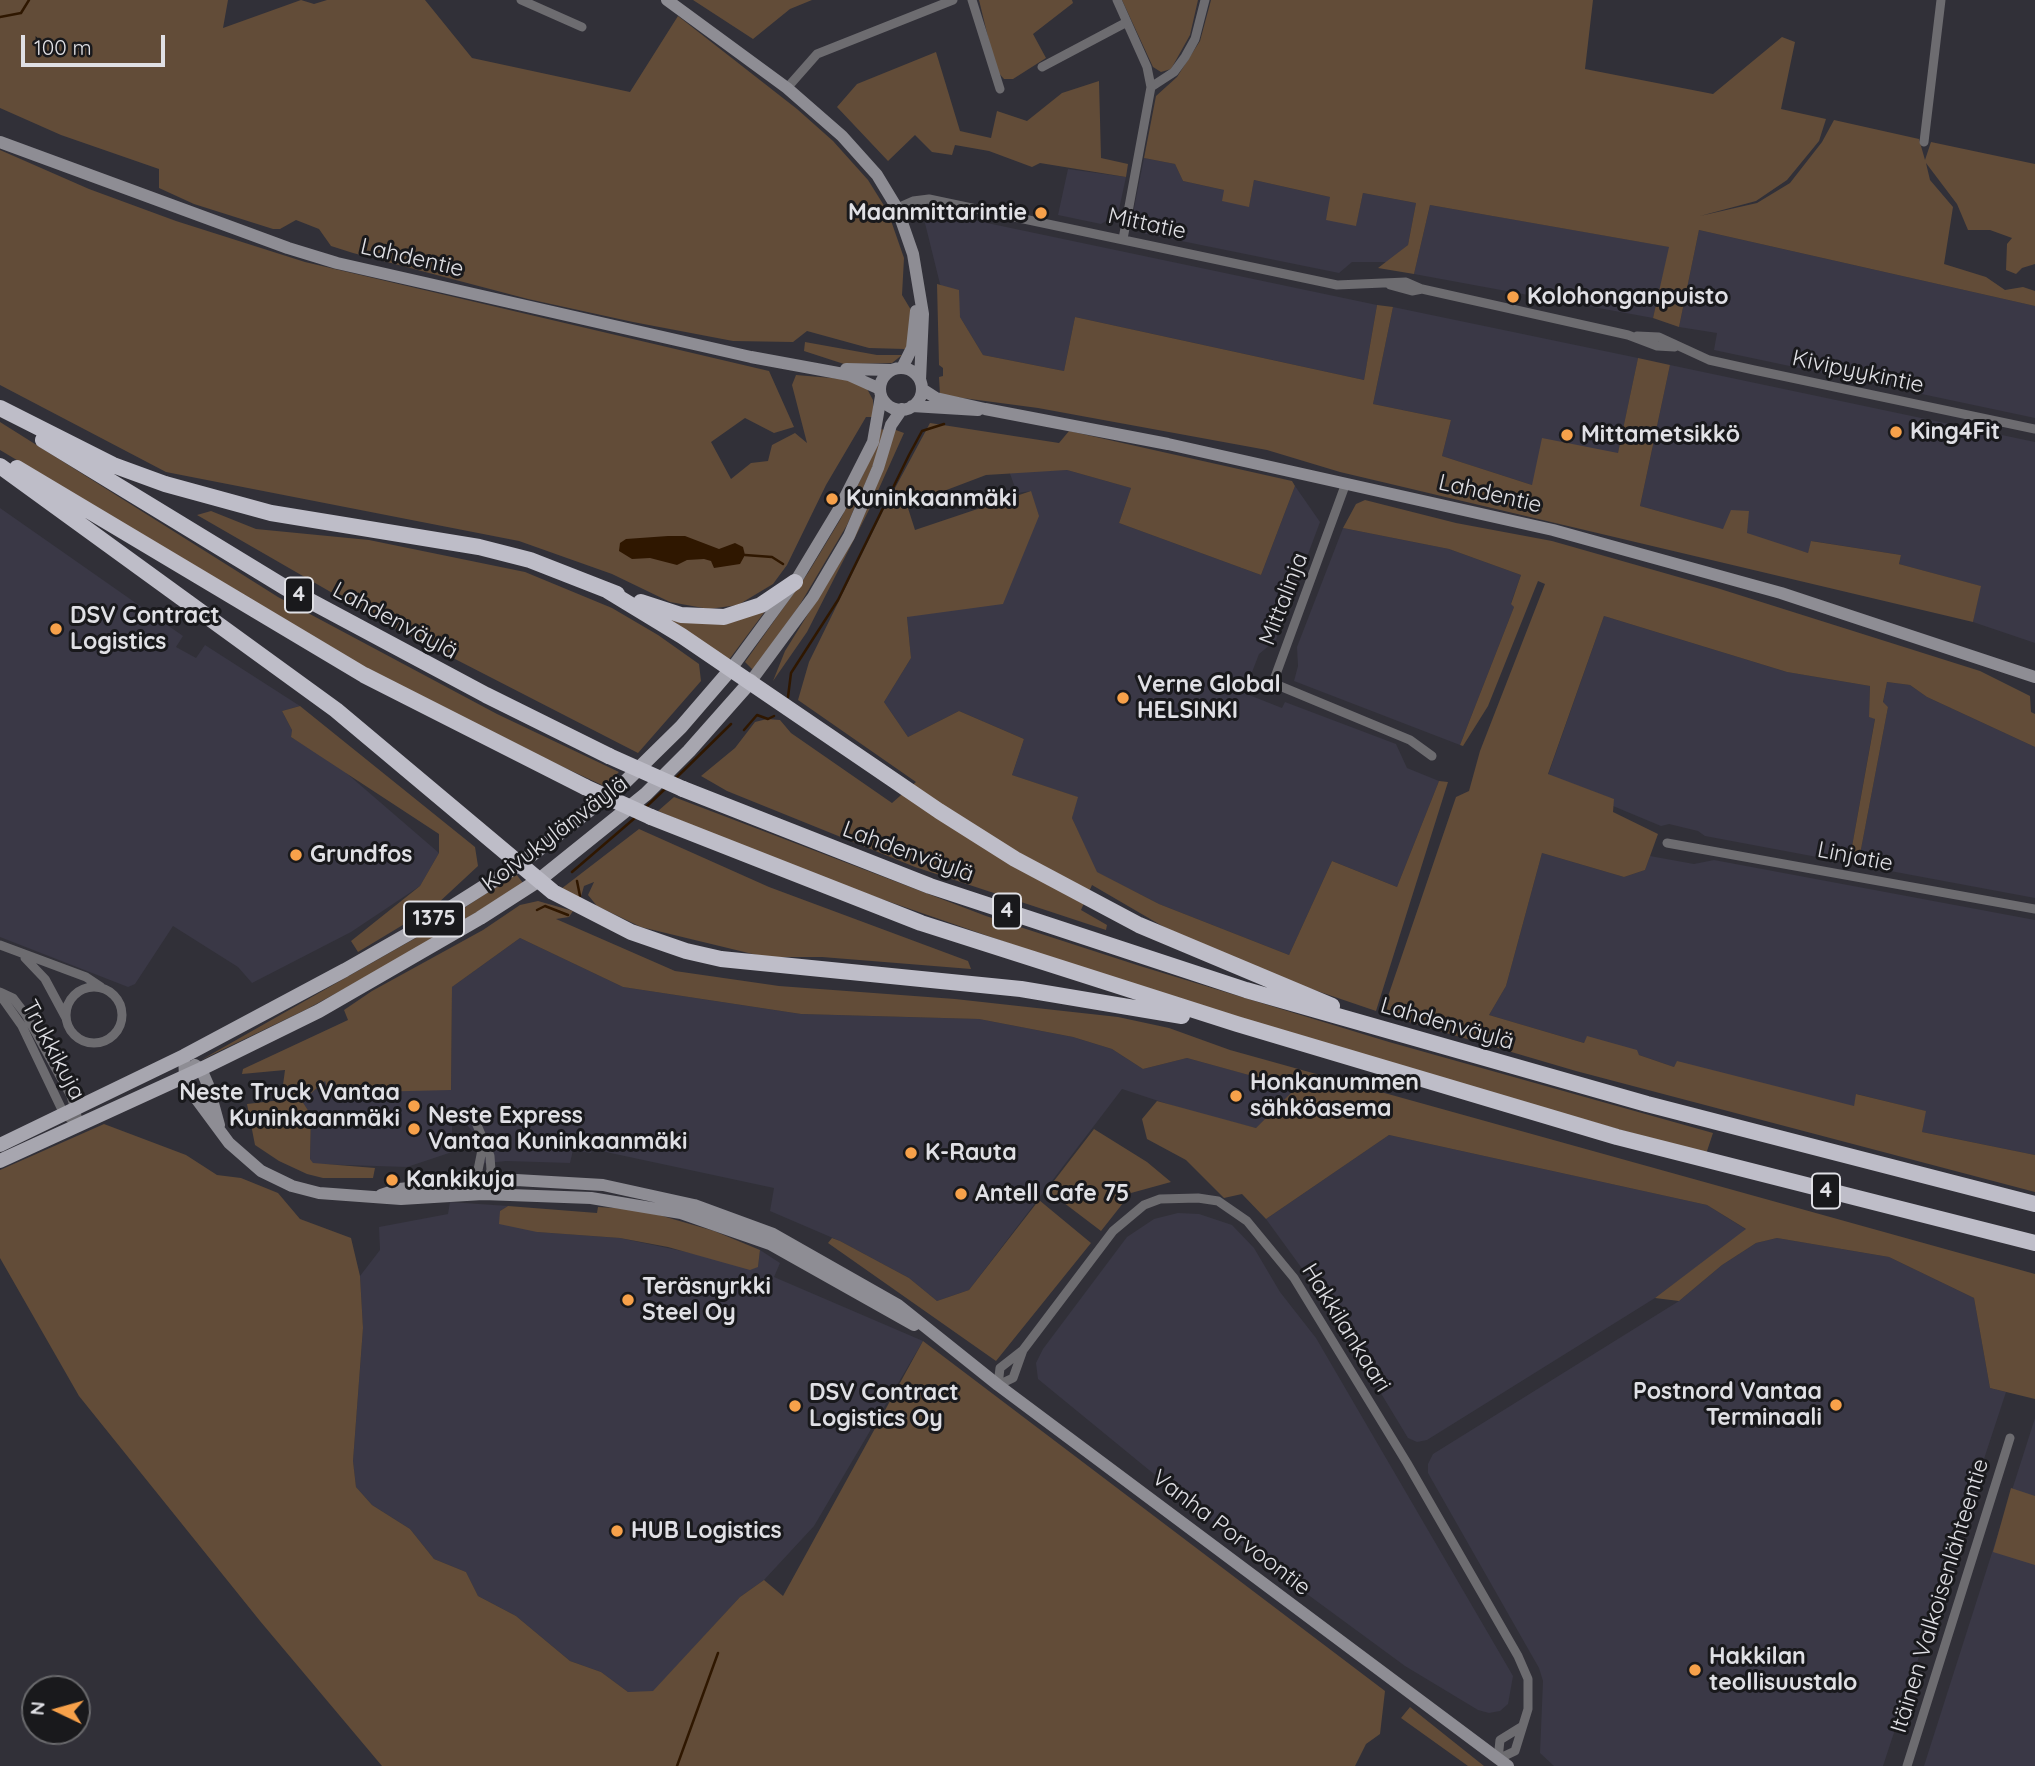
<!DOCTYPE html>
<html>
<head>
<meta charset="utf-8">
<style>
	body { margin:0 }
	#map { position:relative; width:2035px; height:1766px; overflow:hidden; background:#313038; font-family:Quicksand,sans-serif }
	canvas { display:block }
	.north { position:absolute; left:21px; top:1675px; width:70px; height:70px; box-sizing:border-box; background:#19191c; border:2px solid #69696c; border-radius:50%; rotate:275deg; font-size:19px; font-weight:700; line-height:28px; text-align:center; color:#e0e0e5 }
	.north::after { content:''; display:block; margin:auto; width:24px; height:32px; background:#f7a14a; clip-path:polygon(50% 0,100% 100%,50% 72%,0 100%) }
	.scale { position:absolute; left:21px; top:35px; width:144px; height:32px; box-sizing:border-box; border:4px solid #e0e0e5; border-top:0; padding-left:9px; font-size:21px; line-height:24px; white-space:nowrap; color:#e0e0e5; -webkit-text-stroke:5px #19191c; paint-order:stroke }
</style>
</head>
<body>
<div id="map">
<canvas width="2035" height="1766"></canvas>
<div class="north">N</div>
<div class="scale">100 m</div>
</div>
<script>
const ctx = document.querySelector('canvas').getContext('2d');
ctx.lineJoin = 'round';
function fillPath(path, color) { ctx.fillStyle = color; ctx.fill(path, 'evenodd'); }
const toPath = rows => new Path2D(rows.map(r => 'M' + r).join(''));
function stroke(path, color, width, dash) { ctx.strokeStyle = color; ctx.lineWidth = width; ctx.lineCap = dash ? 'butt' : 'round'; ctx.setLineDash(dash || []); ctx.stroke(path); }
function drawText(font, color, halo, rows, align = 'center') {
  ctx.font = font + ' Quicksand,sans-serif'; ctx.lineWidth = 6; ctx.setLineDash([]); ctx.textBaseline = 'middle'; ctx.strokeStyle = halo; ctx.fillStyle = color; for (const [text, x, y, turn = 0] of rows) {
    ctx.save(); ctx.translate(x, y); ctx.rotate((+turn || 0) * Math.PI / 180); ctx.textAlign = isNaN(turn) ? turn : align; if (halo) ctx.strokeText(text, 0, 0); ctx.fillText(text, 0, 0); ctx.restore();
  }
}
fillPath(toPath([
	[1144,158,1175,164,1183,181,1224,190,1249,206,1254,180,1330,197,1356,225,1363,193,1416,203,1408,245,1388,262,1352,262,1339,273,1142,233,1132,218],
	[1068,169,1126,177,1118,214,1101,224,1058,215],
	[1430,205,1670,247,1653,318,1414,274],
	[930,211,1377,305,1364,380,1075,317,1064,371,983,355,940,284,923,215],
	[1699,230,2035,306,2035,418,1714,350,1717,333,1679,327],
	[1393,307,1638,358,1618,454,1532,485,1442,456,1451,420,1373,404],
	[1670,365,2035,442,2035,643,1973,622,1980,586,1899,564,1901,555,1812,541,1808,553,1640,506],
	[1067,470,1131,488,1119,523,1261,575,1295,486,1320,522,1276,640,1259,654,1244,693,1282,708,1285,702,1396,744,1407,768,1439,781,1397,887,1332,861,1289,955,1159,904,1096,872,1072,818,1077,797,1012,775,1024,739,959,711,908,737,884,702,911,658,907,617,1031,491,1017,493,1009,471],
	[0,508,183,636,176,647,196,658,205,645,300,706,282,711,292,730,291,737,337,765,439,853,420,886,351,932,252,983,238,967,173,926,135,984,128,987,0,937],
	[1343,528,1449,549,1521,575,1511,603,1514,607,1460,745,1294,681,1298,666,1297,647],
	[1604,616,1787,672,1870,686,1869,717,1875,718,1849,863,1705,836,1698,831,1669,824,1661,826,1613,806,1613,799,1548,775],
	[1887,682,1910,685,1927,697,2035,747,2035,898,1858,865,1888,707,1883,703],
	[1542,853,1624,877,1645,870,1650,856,1694,864,1714,860,2035,920,2035,1155,1922,1132,1925,1111,1857,1094,1854,1107,1677,1062,1674,1067,1587,1037,1584,1043,1489,1015,1506,986],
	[520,938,623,987,801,1014,979,1019,1073,1037,1112,1049,1143,1069,1187,1058,1297,1088,1256,1128,1195,1113,1122,1089,969,1290,937,1301,909,1278,840,1241,770,1211,774,1188,592,1149,591,1153,573,1150,570,1163,506,1161,479,1164,476,1136,467,1125,452,1122,452,1152,407,1167,313,1164,310,1159,311,1115,302,1101,325,1080,451,1090,452,987],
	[1389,1135,1707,1205,1747,1230,1655,1298,1427,1440,1417,1442,1408,1438,1322,1296,1266,1219],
	[450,1202,508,1206,500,1211,538,1232,620,1238,758,1267,760,1250,780,1263,774,1277,923,1341,814,1526,764,1580,740,1597,653,1692,628,1692,601,1672,570,1661,516,1616,478,1596,466,1572,434,1559,410,1529,372,1505,356,1487,353,1461,363,1328,360,1276,380,1250,379,1227,448,1214],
	[1178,1213,1199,1214,1232,1225,1254,1248,1280,1292,1316,1338,1513,1676,1508,1704,1500,1711,1489,1713,1478,1710,1405,1666,1243,1547,1038,1379,1036,1363,1043,1349,1127,1237,1154,1219],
	[1777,1238,1889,1257,1974,1298,1990,1388,2006,1392,1883,1766,1554,1766,1540,1753,1543,1681,1539,1668,1428,1473,1428,1464,1433,1454,1679,1301,1722,1265,1756,1243],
	[2035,1418,2035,1766,1924,1766]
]), '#3a3846');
fillPath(toPath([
	[0,0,228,0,223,28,301,0,314,4,327,0,425,0,472,58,630,92,678,16,797,109,833,141,868,180,888,212,904,258,902,295,911,310,909,342,905,349,869,348,807,331,793,342,733,341,633,322,528,299,353,253,331,246,319,229,296,220,280,229,273,229,194,204,159,188,159,169,61,135,0,108],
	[693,0,812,0,790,9,753,39],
	[979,0,1072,0,1073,3,1033,34,1046,58,1013,79,1004,79,996,70],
	[1122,0,1198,0,1190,35,1171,69,1161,72,1153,67],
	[1211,0,1593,0,1585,69,1713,94,1782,37,1795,42,1781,109,1826,119,1819,141,1787,180,1756,201,1700,216,1757,203,1790,183,1822,142,1834,120,1919,139,1925,160,1931,142,2035,164,2035,264,2022,268,2016,274,2006,270,2007,244,2012,238,1990,230,1968,230,1957,204,1926,163,1930,180,1953,207,1944,264,1986,277,2005,290,2023,287,2035,291,2035,306,1699,230,1679,327,1653,318,1669,247,1430,205,1414,274,1378,268,1408,245,1416,203,1363,193,1356,226,1326,220,1330,197,1254,180,1249,207,1222,201,1224,190,1183,181,1175,164,1144,158,1156,96,1177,77,1200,41],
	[936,52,960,131,991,138,997,111,1027,121,1062,93,1099,81,1101,158,1128,164,1126,177,1040,163,1032,167,989,151,955,145,952,155,932,152,915,135,888,161,837,107,857,84],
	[0,150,89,189,176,221,305,262,769,371,794,427,774,433,745,418,711,442,731,479,751,463,768,461,772,445,795,433,807,443,792,385,796,375,855,380,865,385,873,400,873,417,866,417,826,485,787,565,773,584,738,605,709,609,670,602,612,574,519,541,166,472,0,385],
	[937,284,959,290,960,317,983,355,1064,371,1075,317,1364,380,1377,305,1393,307,1373,404,1451,420,1442,456,1532,485,1542,438,1618,453,1638,358,1670,365,1640,506,1723,529,1731,510,1749,511,1747,533,1808,553,1811,541,1901,555,1899,564,1981,586,1973,622,1340,472,1267,450,1038,408,940,395,939,377,943,376,943,368,939,365],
	[805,342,877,355,902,355,892,363,844,364,804,351],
	[0,422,278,597,497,714,619,772,604,786,488,732,360,665,0,450],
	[930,423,1059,443,1069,431,1292,481,1295,486,1261,575,1119,523,1131,488,1067,470,986,475,907,505,915,530,1031,491,1039,516,1003,604,907,617,911,658,884,702,908,737,959,711,1024,739,1012,775,1078,797,1072,818,1097,872,1159,904,1289,955,1332,861,1397,887,1439,781,1448,782,1376,1011,1282,979,1176,934,1092,885,1081,910,1107,925,1106,930,915,867,727,791,701,776,735,748,755,722,767,719,780,720,791,733,892,803,916,782,798,700,809,662,887,503],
	[880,429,885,430,877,456,847,525,799,606,753,670,745,662,808,573,840,520,864,473],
	[893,429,904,433,872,504,807,632,773,681,785,651,841,561,867,505],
	[1365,500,1456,523,1552,541,1717,588,1980,671,2030,696,2031,712,2035,714,2035,747,1927,697,1910,685,1887,682,1883,702,1888,707,1858,865,1849,863,1875,719,1869,717,1870,686,1787,672,1604,616,1548,774,1614,799,1613,812,1658,834,1645,870,1624,877,1542,853,1506,986,1489,1015,1584,1043,1587,1036,1637,1050,1639,1055,1674,1067,1677,1061,1854,1106,1856,1094,1926,1111,1922,1132,2035,1155,2035,1192,1576,1071,1382,1014,1456,797,1469,791,1480,751,1545,584,1538,581,1488,706,1463,746,1460,745,1514,607,1511,604,1521,575,1449,549,1343,528,1356,504],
	[211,511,256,529,369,540,525,572,612,608,658,635,699,664,701,681,638,753,381,621,197,515],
	[766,610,728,661,661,616],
	[300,706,475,847,478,866,436,905,358,952,351,941,420,886,439,853,439,834,291,737,292,730,282,711],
	[674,797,986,916,1140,966,1389,1042,1713,1133,1706,1154,1455,1083,1132,986,795,869,658,811],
	[639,829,769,887,968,961,971,969,822,957,765,957,641,927,597,906,588,895,594,882,584,886,580,900,561,889],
	[516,874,523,883,421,947,307,1009,201,1060,435,927],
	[538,901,573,911,569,917,556,919,675,971,779,986,955,999,1118,1017,1169,1028,1230,1050,2035,1274,2035,1399,1990,1388,1974,1298,1889,1257,1777,1238,1756,1243,1722,1265,1679,1301,1655,1298,1746,1229,1707,1205,1389,1135,1266,1219,1242,1194,1224,1198,1186,1160,1147,1139,1142,1119,1157,1101,1256,1128,1296,1088,1187,1058,1143,1069,1112,1049,1073,1037,979,1019,801,1014,623,987,520,938,452,987,451,1090,329,1093,325,1081,302,1101,311,1115,310,1159,313,1163,375,1168,373,1178,323,1178,307,1174,279,1161,255,1145,247,1104,281,1100,285,1070,242,1074,243,1069,348,1020,344,1010,372,991,483,930,520,905],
	[104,1124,186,1155,217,1175,241,1178,278,1193,300,1219,351,1238,360,1276,363,1328,353,1461,356,1487,372,1505,410,1529,434,1559,466,1572,478,1596,516,1616,570,1661,601,1672,628,1692,653,1691,740,1597,764,1580,783,1596,923,1341,1385,1691,1380,1734,1366,1744,1355,1766,382,1766,260,1621,79,1396,0,1258,0,1170],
	[1094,1129,1147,1162,1171,1182,1131,1193,1101,1231,1047,1190],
	[1039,1200,1091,1243,996,1361,828,1243,832,1238,840,1241,909,1278,937,1301,969,1290],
	[508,1206,597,1213,598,1207,631,1209,659,1215,714,1231,760,1250,758,1267,750,1270,668,1247,620,1238,537,1232,499,1224,500,1211],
	[2011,1488,2035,1496,2035,1565,1993,1552],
	[1410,1707,1484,1766,1468,1766,1401,1718]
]), '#624c38');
fillPath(toPath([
	[668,536,685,536,719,549,735,543,743,547,745,555,740,564,714,568,711,561,704,559,687,560,677,565,650,558,632,559,619,551,620,543,626,539]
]), '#2f1700');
stroke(toPath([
	[0,17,21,13,29,0],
	[745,555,772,557,783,564],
	[788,697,791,673,838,600,909,455,922,431,944,424],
	[744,730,757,715,768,719,774,716],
	[676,778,731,724],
	[646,807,666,788],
	[572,872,636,817],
	[577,881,580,896],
	[537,910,545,906,568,915],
	[677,1766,718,1653]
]), '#2f1700', 2.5);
stroke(toPath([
	[521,0,582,27],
	[972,0,1000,89],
	[1117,0,1147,67,1151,87,1123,239],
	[1042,67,1127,22],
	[1151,87,1174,72,1185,57,1195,39,1205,0],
	[787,88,817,54,953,0],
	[1924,142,1941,0],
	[897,208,913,201,929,199,1337,285,1406,282,1422,289,1628,335,1657,346,1675,347],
	[1390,285,1412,291,1422,289],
	[1637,336,1659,337,1709,360,1754,370,2035,429],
	[1346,483,1275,677,1275,684,1410,740,1432,756],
	[1667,843,2035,909],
	[0,945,86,977,101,987],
	[25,958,45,979,66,1018],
	'66 1015a28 28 0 1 1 56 0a28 28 0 1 1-56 0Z',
	[0,992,13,998,26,1015,71,1096,80,1126],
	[0,995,22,1026,64,1114,80,1126],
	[472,1113,490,1156,491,1170,483,1194],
	[481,1187,478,1170,484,1140],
	[1023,1350,1013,1378,998,1385,1000,1368,1023,1350,1113,1231,1144,1205,1160,1199,1198,1198,1218,1201,1247,1221,1294,1278,1407,1463,1518,1656,1528,1679,1528,1709,1515,1751,1498,1759,1500,1740,1521,1727],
	[1907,1766,2010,1438]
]), '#6d6c70', 9);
stroke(toPath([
	[667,0,787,88,842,136,877,175,897,208,913,254,923,314,920,380],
	[0,142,288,248,337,263,751,357,849,375,880,389],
	[902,368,912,348,916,311],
	'880 389a21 21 0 1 1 42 0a21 21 0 1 1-42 0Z',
	[846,369,891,370],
	[922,389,936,398,985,409,1168,444,1553,530,1781,593,2035,677],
	[912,406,978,410],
	[731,669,795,582,839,509,873,442,881,396],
	[751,681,813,597,849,536,878,468,891,425,902,409],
	[184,1056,185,1077,192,1093,229,1143,261,1171,292,1186,319,1193,401,1199,483,1194,591,1198,681,1213,770,1244,914,1325],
	[195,1065,201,1069,208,1085,219,1125],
	[381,1195,399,1189,479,1181,516,1180,603,1185,694,1205,773,1234,898,1305,998,1385,1508,1766]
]), '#8e8d94', 12);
stroke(toPath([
	[0,1145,184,1056,345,970,417,929,520,864,624,783,681,727,731,669],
	[0,1161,201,1069,319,1011,480,918,539,880,646,794,689,751,751,681]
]), '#a7a6af', 14);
stroke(toPath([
	[0,408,113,465,165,484,271,513,479,547,530,560,617,594],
	[43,440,286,588,486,695,609,756],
	[0,466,336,710,553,892,631,932,686,951,721,959,1021,989,1182,1016],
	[17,468,364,675,585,787],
	[608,591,682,636,939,811,1015,859,1139,925,1332,1006],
	[641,602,681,615,724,617,761,605,795,582],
	[683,789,930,886,1246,990,1647,1104,2035,1204],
	[651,817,921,923,1237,1024,1617,1137,2035,1243]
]), '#bebdc8', 16);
stroke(toPath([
	[609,756,683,789],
	[585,787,651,817]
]), '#bebdc8', 16);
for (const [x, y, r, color] of [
	[1041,213,7,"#f7a14a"],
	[1513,297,7,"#f7a14a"],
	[1896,432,7,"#f7a14a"],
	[1567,435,7,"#f7a14a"],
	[832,499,7,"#f7a14a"],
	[56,629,7,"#f7a14a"],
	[1123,698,7,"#f7a14a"],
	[296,855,7,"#f7a14a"],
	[1236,1096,7,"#f7a14a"],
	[414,1106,7,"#f7a14a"],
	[414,1129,7,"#f7a14a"],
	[911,1153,7,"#f7a14a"],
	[392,1180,7,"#f7a14a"],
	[961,1194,7,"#f7a14a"],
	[628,1300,7,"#f7a14a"],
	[1836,1405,7,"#f7a14a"],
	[795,1406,7,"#f7a14a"],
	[617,1531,7,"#f7a14a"],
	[1695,1670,7,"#f7a14a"]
]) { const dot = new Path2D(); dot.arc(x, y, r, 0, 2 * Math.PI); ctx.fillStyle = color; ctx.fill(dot); stroke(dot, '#19191c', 2.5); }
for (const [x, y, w] of [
	[299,595,28],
	[1007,911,28],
	[434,919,60],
	[1826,1191,28]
]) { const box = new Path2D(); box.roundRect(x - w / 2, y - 17.5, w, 35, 5); ctx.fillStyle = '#19191c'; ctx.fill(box); stroke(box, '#e0e0e5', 2); }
drawText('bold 21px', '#e0e0e5', null, [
	["4",299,595],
	["4",1007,911],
	["1375",434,919],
	["4",1826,1191]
]);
drawText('bold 23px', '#e0e0e5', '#19191c', [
	["Maanmittarintie",1027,213,"right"],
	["Kolohonganpuisto",1527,297],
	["King4Fit",1910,432],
	["Mittametsikkö",1581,435],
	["Kuninkaanmäki",846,499],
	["DSV Contract",70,616],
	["Logistics",70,642],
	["Verne Global",1137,685],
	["HELSINKI",1137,711],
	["Grundfos",310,855],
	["Honkanummen",1250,1083],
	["sähköasema",1250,1109],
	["Neste Truck Vantaa",400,1093,"right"],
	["Kuninkaanmäki",400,1119,"right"],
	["Neste Express",428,1116],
	["Vantaa Kuninkaanmäki",428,1142],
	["K-Rauta",925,1153],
	["Kankikuja",406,1180],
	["Antell Cafe 75",975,1194],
	["Teräsnyrkki",642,1287],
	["Steel Oy",642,1313],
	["Postnord Vantaa",1822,1392,"right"],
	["Terminaali",1822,1418,"right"],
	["DSV Contract",809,1393],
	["Logistics Oy",809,1419],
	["HUB Logistics",631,1531],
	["Hakkilan",1709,1657],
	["teollisuustalo",1709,1683]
], 'left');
drawText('23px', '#e0e0e5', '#19191c', [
	["Mittatie",1147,224,12],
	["Lahdentie",412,258,13],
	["Kivipyykintie",1858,372,12],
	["Lahdentie",1490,494,13],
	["Mittalinja",1284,599,-69],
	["Lahdenväylä",395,621,28],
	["Koivukylänväylä",555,834,-37],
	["Lahdenväylä",908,852,20],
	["Linjatie",1855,857,11],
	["Lahdenväylä",1447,1024,16],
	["Trukkikuja",53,1050,62],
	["Hakkilankaari",1346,1328,58],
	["Vanha Porvoontie",1231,1533,37],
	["Itäinen Valkoisenlähteentie",1940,1596,-73]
]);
</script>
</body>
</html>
